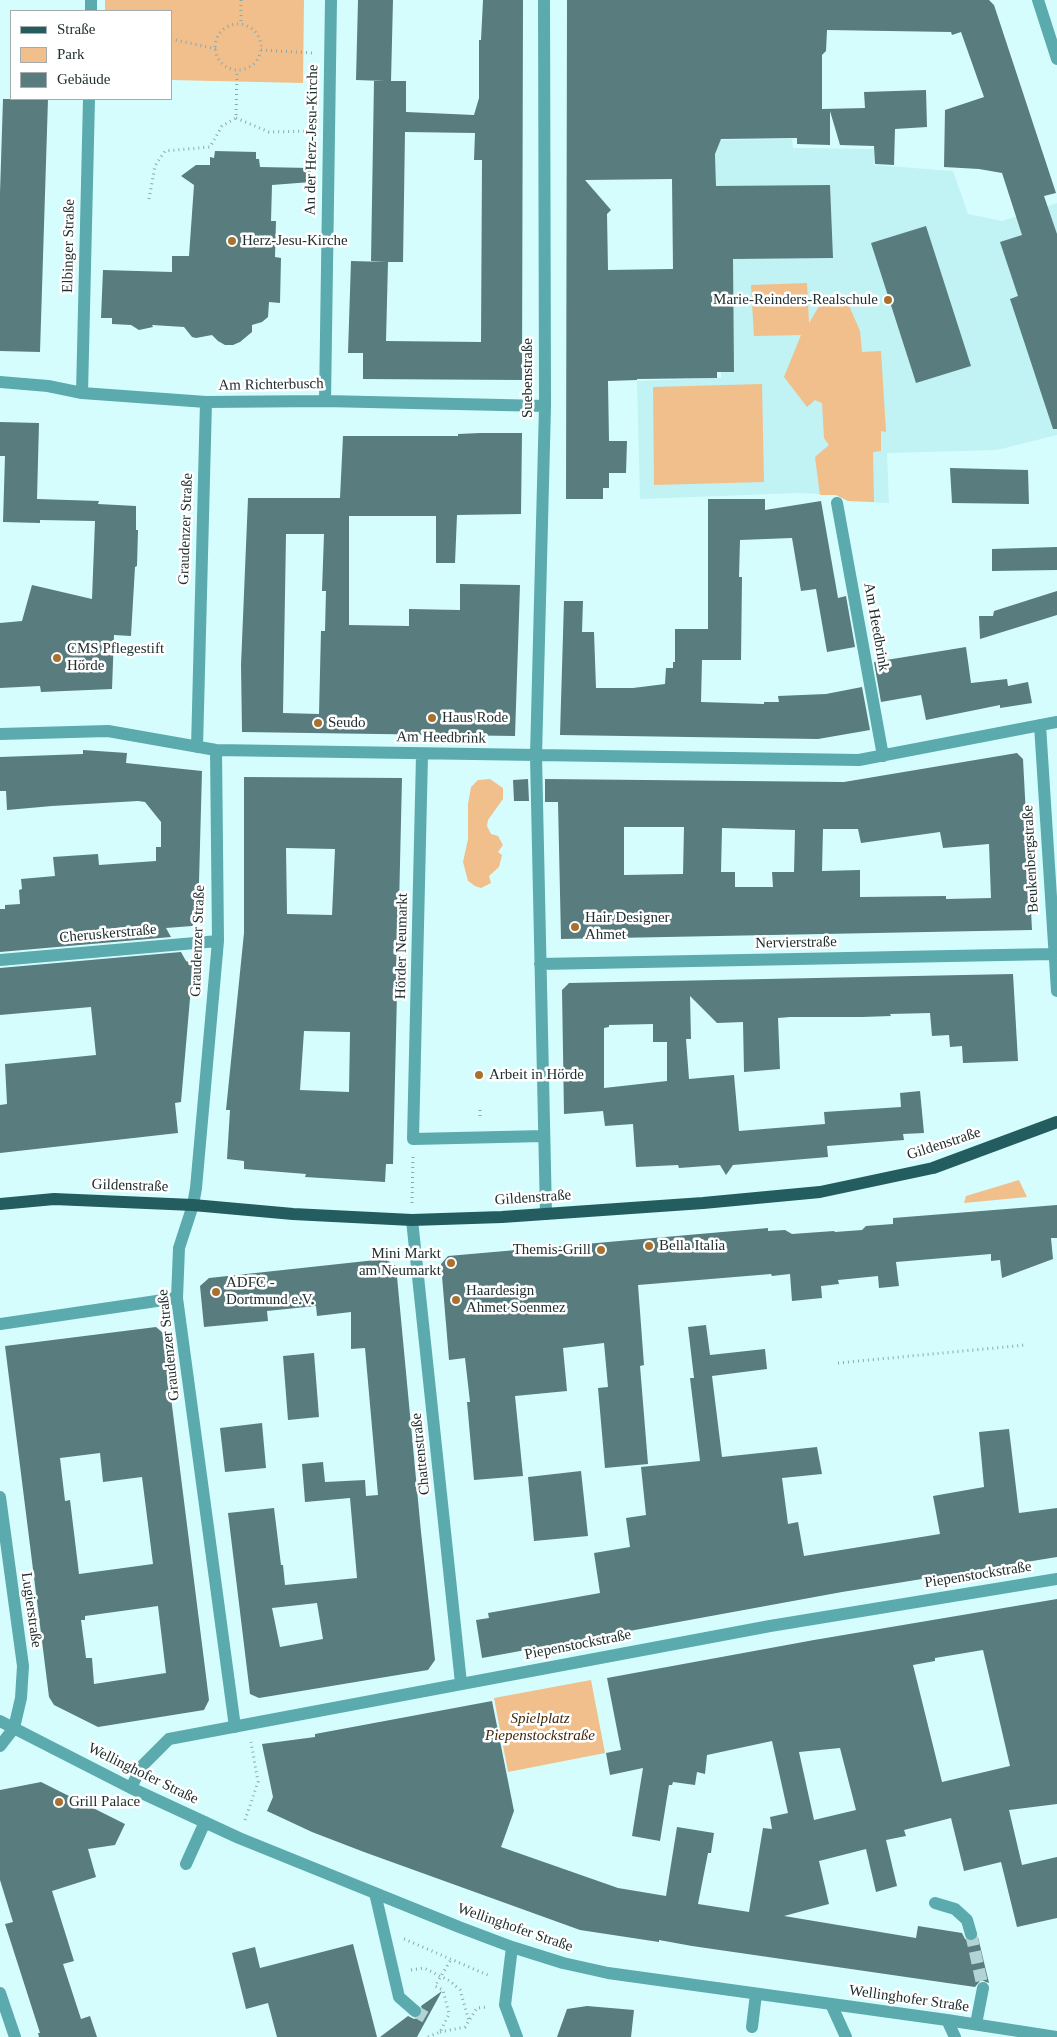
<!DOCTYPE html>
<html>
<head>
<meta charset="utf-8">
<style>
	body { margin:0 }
	#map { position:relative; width:1057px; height:2037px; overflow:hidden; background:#d6fdfe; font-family:"Times New Roman",serif }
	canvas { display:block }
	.legend { position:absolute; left:10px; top:10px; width:162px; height:90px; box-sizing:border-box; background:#fff; border:1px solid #a6acac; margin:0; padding:6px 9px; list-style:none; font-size:15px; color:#202f2f }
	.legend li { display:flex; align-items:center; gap:10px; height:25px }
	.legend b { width:25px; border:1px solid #a6acac }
</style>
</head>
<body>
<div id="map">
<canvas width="1057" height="2037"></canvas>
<ul class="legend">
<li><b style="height:6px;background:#245d5f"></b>Straße</li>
<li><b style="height:14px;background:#f0bf8c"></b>Park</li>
<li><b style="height:14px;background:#597c7e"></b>Gebäude</li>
</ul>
</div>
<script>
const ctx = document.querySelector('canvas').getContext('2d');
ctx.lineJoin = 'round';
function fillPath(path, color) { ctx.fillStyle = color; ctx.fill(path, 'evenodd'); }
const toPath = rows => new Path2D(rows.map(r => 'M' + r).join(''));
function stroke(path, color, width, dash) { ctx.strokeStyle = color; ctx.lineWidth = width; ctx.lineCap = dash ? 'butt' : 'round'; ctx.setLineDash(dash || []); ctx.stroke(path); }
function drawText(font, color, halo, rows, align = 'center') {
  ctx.font = font + ' "Times New Roman",serif'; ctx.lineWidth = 5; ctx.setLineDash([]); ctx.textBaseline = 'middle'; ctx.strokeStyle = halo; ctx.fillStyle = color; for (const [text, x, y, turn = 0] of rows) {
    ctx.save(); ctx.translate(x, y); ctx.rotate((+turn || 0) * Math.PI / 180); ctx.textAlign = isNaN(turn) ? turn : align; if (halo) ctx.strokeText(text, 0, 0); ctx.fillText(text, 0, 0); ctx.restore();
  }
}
fillPath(toPath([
	[792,139,793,148,874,149,874,165,953,171,968,214,1002,221,1057,203,1057,435,997,450,887,453,889,503,848,501,836,495,800,493,640,499,637,381,721,378,715,140]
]), '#c1f2f4');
fillPath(toPath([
	[105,0,304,0,303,83,171,80,171,11,105,11],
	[807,283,809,323,818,308,830,298,842,296,847,301,860,331,862,352,881,351,886,432,881,431,881,451,873,452,874,502,848,501,836,495,820,495,815,457,829,445,824,438,822,403,815,400,807,407,784,377,801,335,754,336,751,285],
	[762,384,764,482,654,485,653,387],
	[490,779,503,788,503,799,488,820,487,826,491,834,498,836,503,845,498,852,502,855,499,867,489,876,491,883,481,888,475,886,468,881,463,862,468,839,468,804,471,787,478,780],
	[1019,1180,1027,1197,964,1203,966,1196],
	[591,1680,605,1753,508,1772,494,1698]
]), '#f0bf8c');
fillPath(toPath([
	[358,0,393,0,391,81,406,81,406,112,474,115,479,98,479,40,481,40,483,0,523,0,522,380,363,379,363,353,348,353,351,261,387,262,371,261,374,81,385,81,356,80],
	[405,132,475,133,474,160,482,160,481,342,386,341,388,262,403,262],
	[567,0,989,0,994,5,1056,193,1044,196,1057,234,1057,429,1053,429,1010,299,1018,296,1000,242,1022,235,1002,173,979,169,944,167,945,110,984,97,961,32,952,35,951,32,827,30,826,51,822,55,822,109,865,108,864,92,926,90,927,127,895,129,894,165,875,164,874,146,840,145,830,111,830,145,797,144,797,138,721,139,715,154,716,186,830,185,833,258,733,259,734,372,717,372,717,378,637,379,637,380,608,381,609,441,627,441,626,473,609,473,609,488,603,488,603,499,566,499],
	[672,179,673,269,608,270,607,214,611,210,585,180],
	[3,99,48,99,40,352,0,351,0,193],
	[215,151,256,152,256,159,259,159,260,167,311,168,311,182,272,185,271,221,276,221,275,257,281,258,280,303,269,302,268,317,262,322,252,325,252,332,240,342,233,345,225,345,218,341,212,335,196,338,192,337,184,327,152,325,153,327,139,330,131,325,112,324,112,318,101,318,103,270,172,272,172,256,189,256,194,185,181,176,196,165,210,165,210,157,214,158],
	[926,226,971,366,916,383,871,243],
	[0,422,39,423,37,499,99,501,98,504,136,506,136,530,138,530,137,566,135,567,131,636,114,635,112,689,41,692,40,686,0,688,0,623,22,621,32,585,92,599,95,521,40,520,40,523,3,522,5,456,0,456],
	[480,433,522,433,521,514,457,515,455,563,436,563,436,516,349,516,349,625,409,626,409,609,460,610,460,584,520,585,515,736,242,732,241,665,248,498,340,498,343,436,458,436,458,434],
	[286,534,324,534,322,591,326,591,325,631,321,631,319,714,283,713],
	[950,468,1028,470,1029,504,952,503],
	[708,499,765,499,765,510,821,501,838,598,846,596,855,647,827,652,816,589,801,591,792,538,740,540,739,577,742,577,741,660,702,660,701,702,764,704,764,702,779,702,778,696,826,694,862,687,870,730,818,739,560,735,564,601,583,601,582,632,594,632,596,688,633,688,665,684,666,668,673,668,673,662,675,662,675,629,708,629],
	[1057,547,1057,570,992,571,992,549],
	[1057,591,1057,615,980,639,979,616,993,616,994,611],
	[966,647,971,683,1007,679,1008,686,1028,682,1032,703,1000,708,1000,705,926,720,921,695,881,702,874,662],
	[83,750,127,753,126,763,202,771,198,919,192,926,166,928,171,937,0,952,0,909,5,909,5,905,20,904,19,890,22,889,21,879,55,876,53,857,98,854,99,865,156,861,156,847,161,847,161,822,145,802,138,801,52,806,7,810,6,791,0,791,0,757,83,754],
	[1017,753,1023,759,1032,930,561,939,558,802,545,802,545,779,844,782],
	[624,827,684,827,683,874,624,875],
	[722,828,795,830,794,872,772,872,773,887,735,887,735,872,721,872],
	[823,829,858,829,861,843,940,832,943,848,989,844,991,898,946,899,946,896,860,897,860,870,822,871],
	[244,777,402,778,393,1164,386,1164,385,1182,305,1177,306,1174,244,1169,244,1161,227,1159,230,1110,226,1110,244,933],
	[286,848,335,849,332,915,287,914],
	[304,1031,350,1032,349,1092,300,1090],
	[528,779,529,801,514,801,513,780],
	[181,952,186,961,193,964,181,1102,175,1103,178,1133,0,1153,0,1105,7,1104,5,1064,96,1055,91,1007,0,1015,0,968],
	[1013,974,1018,1061,963,1063,962,1046,950,1047,949,1035,932,1036,930,1013,890,1014,891,1016,862,1017,790,1017,778,1018,780,1069,744,1072,743,1022,717,1023,690,996,691,1039,686,1039,689,1079,734,1075,739,1131,825,1124,824,1112,901,1107,900,1093,920,1091,924,1133,903,1134,904,1140,827,1146,828,1157,733,1165,726,1175,720,1165,679,1168,678,1165,636,1167,633,1124,605,1126,603,1111,564,1114,562,990,569,983],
	[653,1024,653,1042,667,1042,667,1081,604,1088,604,1028,609,1027,609,1025],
	[1057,1205,1057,1238,1051,1238,1053,1259,1002,1278,1000,1260,991,1261,991,1254,896,1262,899,1286,879,1288,878,1276,838,1280,839,1284,821,1286,822,1298,792,1301,790,1274,772,1276,771,1274,638,1285,644,1365,640,1366,648,1464,605,1468,598,1388,608,1387,604,1343,563,1348,567,1391,515,1396,523,1476,474,1480,467,1402,470,1402,465,1358,449,1360,441,1264,448,1256,768,1228,768,1231,785,1230,792,1234,834,1231,835,1232,862,1230,866,1226,893,1224,893,1218],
	[385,1259,396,1266,421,1532,435,1660,428,1670,259,1698,250,1694,228,1513,274,1508,281,1565,283,1565,285,1585,357,1578,350,1498,305,1502,302,1464,323,1462,325,1482,365,1480,366,1496,378,1495,365,1348,351,1349,351,1312,317,1316,316,1306,267,1311,268,1321,204,1327,200,1286,209,1278],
	[317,1603,323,1639,280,1647,272,1608],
	[706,1325,710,1355,765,1349,767,1369,712,1376,722,1457,817,1447,822,1474,782,1478,788,1524,798,1522,804,1556,940,1534,933,1496,984,1487,979,1432,1009,1429,1019,1513,1057,1508,1057,1557,842,1592,482,1658,476,1620,489,1618,488,1613,600,1593,594,1553,630,1547,626,1518,646,1515,641,1467,700,1461,690,1378,694,1378,688,1327],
	[156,1327,163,1333,165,1350,209,1700,204,1710,98,1727,54,1705,49,1697,5,1346],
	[100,1453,103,1482,142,1477,153,1564,79,1574,70,1500,65,1501,60,1458],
	[158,1606,166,1673,94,1684,92,1658,86,1658,81,1620,85,1620,85,1616],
	[314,1353,319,1417,288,1420,283,1356],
	[262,1423,266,1468,225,1472,220,1428],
	[581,1471,588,1536,534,1541,528,1477],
	[1057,1599,1057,1804,1009,1810,1022,1865,1057,1857,1057,1918,1017,1927,1001,1862,964,1871,951,1818,904,1830,906,1836,886,1840,897,1886,876,1892,866,1849,819,1861,829,1904,784,1916,916,1938,918,1926,962,1933,965,1939,970,1942,974,1942,978,1937,989,1983,981,1980,975,1987,692,1946,659,1940,659,1942,580,1930,364,1852,312,1832,267,1811,273,1797,262,1744,315,1737,315,1734,492,1701,514,1811,501,1847,618,1888,666,1896,677,1827,714,1833,711,1853,708,1853,698,1904,749,1912,763,1828,772,1829,770,1817,788,1813,772,1741,707,1755,705,1774,697,1772,695,1785,673,1782,672,1785,669,1785,660,1841,632,1836,643,1768,610,1775,606,1753,621,1750,607,1678,814,1640],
	[983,1650,1010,1766,942,1782,913,1665,935,1661,935,1658],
	[840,1748,856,1810,814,1820,799,1752],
	[41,1782,125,1824,115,1845,88,1849,96,1877,52,1891,74,1961,63,1964,81,2019,90,2016,97,2037,39,2037,38,2033,40,2033,5,1924,13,1922,0,1880,0,1790],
	[353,1944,377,2037,277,2037,268,2003,246,2009,232,1953,255,1947,260,1968],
	[442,1991,417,2037,380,2037,408,2016,414,2019,421,2017,423,2012,421,2006],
	[587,2006,634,2010,631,2037,557,2037,567,2009]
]), '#597c7e');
stroke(toPath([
	[971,1934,983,1988],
	[415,2011,427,2018]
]), '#b2d4d5', 12, [12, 6]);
stroke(toPath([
	[241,0,241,25],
	'215 47a23 23 0 1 1 46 0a23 23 0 1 1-46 0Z',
	[171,39,216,49],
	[261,50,313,53],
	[236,118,269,132,310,131],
	[149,199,155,166,165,151,210,147,222,126,236,118,237,70],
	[480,1110,480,1120],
	[412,1203,413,1157],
	[838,1363,1026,1345],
	[245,1820,258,1782,251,1742],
	[404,1939,490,1976],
	[411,1970,424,1968,450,1981,460,1990,469,2021],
	[440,2032,465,2027,477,2008,487,2007],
	[428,2037,440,2032,449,2014,443,1990,435,1986,452,1958]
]), '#8ca9aa', 3, [1, 4]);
stroke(toPath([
	[544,0,545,406,536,756,546,1214],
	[1038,0,1057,59],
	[91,11,91,0],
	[0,382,48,386,82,393,206,402,325,401,545,406],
	[82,393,89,99],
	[325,401,331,0],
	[837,503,883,756],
	[1040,725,1057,991],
	[0,734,108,731,216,750,859,760,1057,722],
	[197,747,206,402],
	[216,750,218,941,196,1188,193,1205,179,1248,177,1298,235,1727],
	[422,755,413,1139,544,1136],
	[0,960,218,941],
	[540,964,1053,954],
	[412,1220,461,1683],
	[0,1324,177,1298],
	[0,1497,23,1666,21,1698,14,1728,0,1746],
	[0,1721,131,1788,239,1838,459,1927,512,1947,563,1963,608,1973,947,2020,1057,2037],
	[131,1788,141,1767,169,1739,770,1626,1057,1579],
	[186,1864,205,1822],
	[375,1893,399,1997,415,2011],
	[935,1903,955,1909,967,1920,971,1934],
	[512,1947,505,2005,517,2037],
	[0,1993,15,2037],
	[831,2004,846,2037],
	[947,2020,955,2037],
	[976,2024,983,1988],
	[752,2027,756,1994]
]), '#5baaad', 12);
stroke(toPath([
	[0,1204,54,1199,193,1205,293,1214,412,1220,502,1217,703,1203,820,1192,933,1168,1057,1122]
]), '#245d5f', 12);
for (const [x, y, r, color] of [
	[232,241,5,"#a9712f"],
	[888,300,5,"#a9712f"],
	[57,658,5,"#a9712f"],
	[432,718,5,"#a9712f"],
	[318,723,5,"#a9712f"],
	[575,927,5,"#a9712f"],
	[479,1075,5,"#a9712f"],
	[649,1246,5,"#a9712f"],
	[601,1250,5,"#a9712f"],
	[451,1263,5,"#a9712f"],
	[216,1292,5,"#a9712f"],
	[456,1300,5,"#a9712f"],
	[59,1802,5,"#a9712f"]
]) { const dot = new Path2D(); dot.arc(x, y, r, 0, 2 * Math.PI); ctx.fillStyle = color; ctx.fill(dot); stroke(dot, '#fff', 2); }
drawText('15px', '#202f2f', '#fff', [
	["An der Herz-Jesu-Kirche",312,140,-89],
	["Elbinger Straße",69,246,-89],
	["Suebenstraße",528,378,-90],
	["Am Richterbusch",271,385,-1],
	["Graudenzer Straße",186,529,-88],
	["Am Heedbrink",876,627,80],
	["Am Heedbrink",441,738,1],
	["Beukenbergstraße",1031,859,-93],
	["Cheruskerstraße",108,934,-5],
	["Graudenzer Straße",198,941,-88],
	["Nervierstraße",796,943,-1],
	["Hörder Neumarkt",402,946,-89],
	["Gildenstraße",944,1144,-18],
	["Gildenstraße",130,1186,2],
	["Gildenstraße",533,1198,-4],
	["Graudenzer Straße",169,1345,-96],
	["Chattenstraße",421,1454,-96],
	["Piepenstockstraße",978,1575,-9],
	["Lugierstraße",31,1610,82],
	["Piepenstockstraße",578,1645,-11],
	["Wellinghofer Straße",143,1774,26],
	["Wellinghofer Straße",515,1928,19],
	["Wellinghofer Straße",909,1999,8]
]);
drawText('15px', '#202f2f', '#fff', [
	["Herz-Jesu-Kirche",242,241],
	["Marie-Reinders-Realschule",878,300,"right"],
	["CMS Pflegestift",67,649],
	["Hörde",67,666],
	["Haus Rode",442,718],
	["Seudo",328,723],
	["Hair Designer",585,918],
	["Ahmet",585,935],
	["Arbeit in Hörde",489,1075],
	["Bella Italia",659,1246],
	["Themis-Grill",591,1250,"right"],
	["Mini Markt",441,1254,"right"],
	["am Neumarkt",441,1271,"right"],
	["ADFC -",226,1283],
	["Dortmund e.V.",226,1300],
	["Haardesign",466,1291],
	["Ahmet Soenmez",466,1308],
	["Grill Palace",69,1802]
], 'left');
drawText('italic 15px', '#422809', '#fff', [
	["Spielplatz",540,1719],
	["Piepenstockstraße",540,1736]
]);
</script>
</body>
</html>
